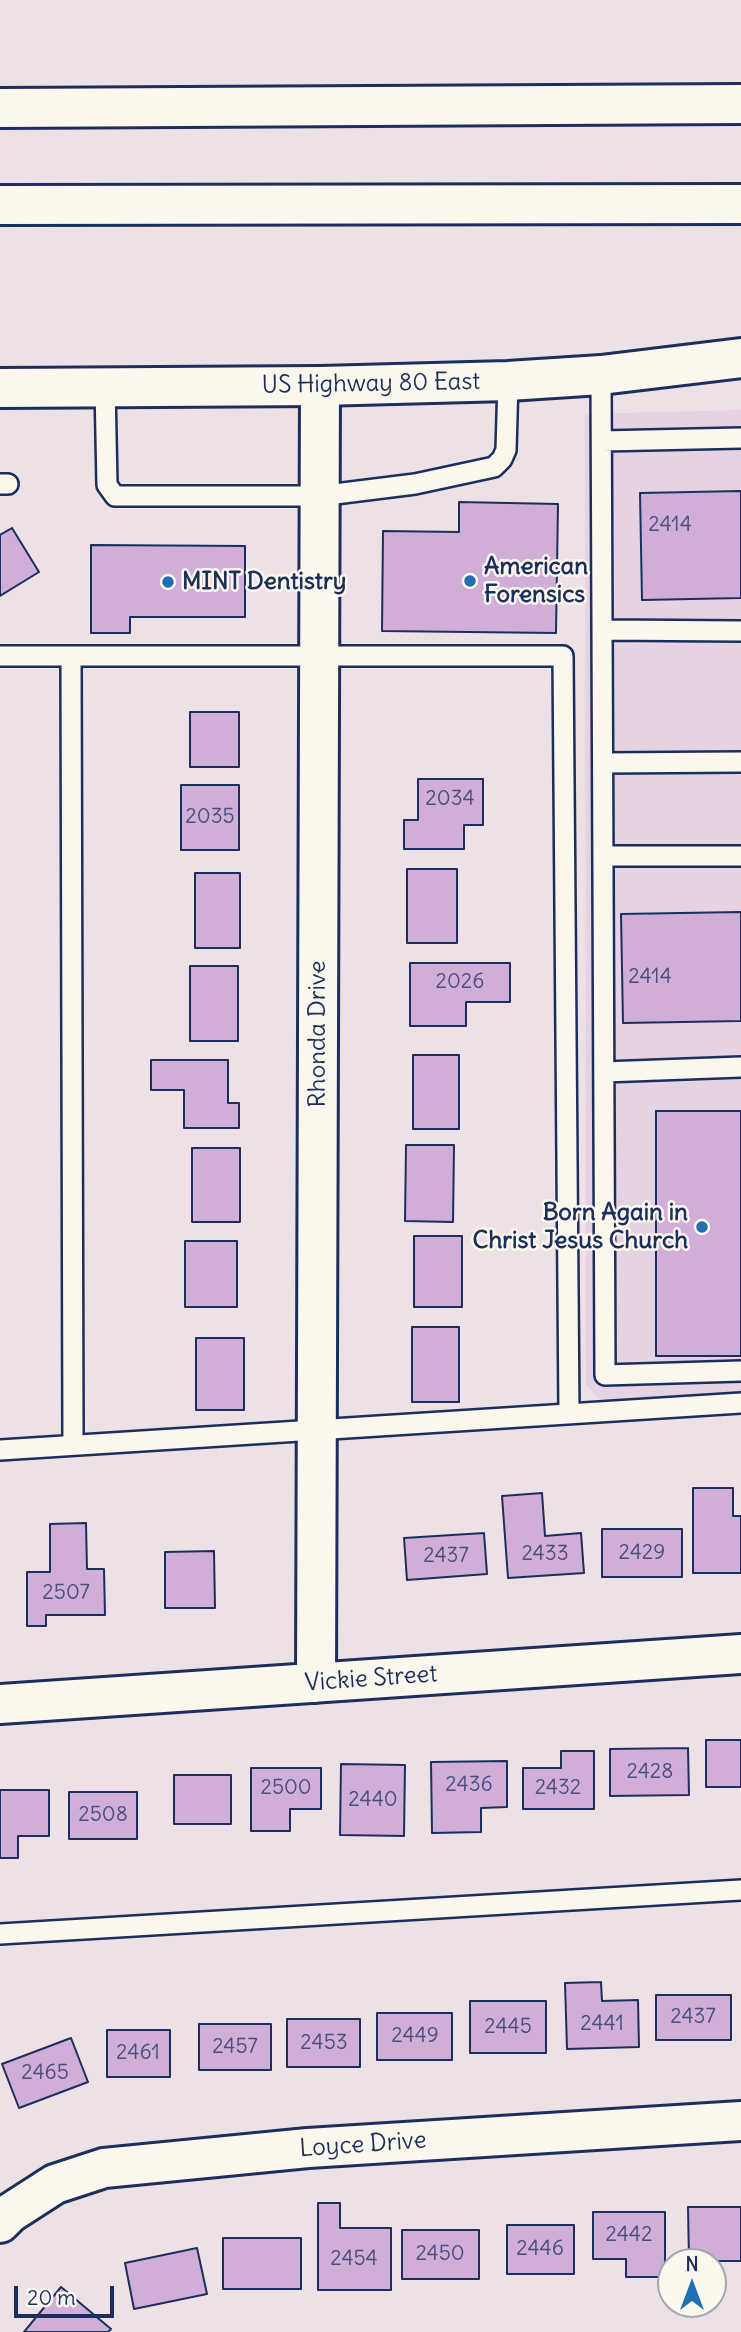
<!DOCTYPE html>
<html>
<head>
<meta charset="utf-8">
<style>
	body { margin:0 }
	#map { position:relative; width:741px; height:2332px; overflow:hidden; background:#eee1e6; font-family:Delius,sans-serif }
	canvas { display:block }
	.north { position:absolute; left:657px; top:2248px; width:70px; height:70px; box-sizing:border-box; background:#fbf7ec; border:2px solid #a1a7b3; border-radius:50%; rotate:0deg; font-size:19px; font-weight:700; line-height:28px; text-align:center; color:#1b2f5e }
	.north::after { content:''; display:block; margin:auto; width:24px; height:32px; background:#1f6fb2; clip-path:polygon(50% 0,100% 100%,50% 72%,0 100%) }
	.scale { position:absolute; left:14px; top:2286px; width:100px; height:32px; box-sizing:border-box; border:4px solid #1b2f5e; border-top:0; padding-left:9px; font-size:21px; line-height:24px; white-space:nowrap; color:#1b2f5e; -webkit-text-stroke:5px #fbf7ec; paint-order:stroke }
</style>
</head>
<body>
<div id="map">
<canvas width="741" height="2332"></canvas>
<div class="north">N</div>
<div class="scale">20 m</div>
</div>
<script>
const ctx = document.querySelector('canvas').getContext('2d');
ctx.lineJoin = 'round';
function fillPath(path, color) { ctx.fillStyle = color; ctx.fill(path, 'evenodd'); }
const toPath = rows => new Path2D(rows.map(r => 'M' + r).join(''));
function stroke(path, color, width, dash) { ctx.strokeStyle = color; ctx.lineWidth = width; ctx.lineCap = dash ? 'butt' : 'round'; ctx.setLineDash(dash || []); ctx.stroke(path); }
function drawText(font, color, halo, rows, align = 'center') {
  ctx.font = font + ' Delius,sans-serif'; ctx.lineWidth = 5; ctx.setLineDash([]); ctx.textBaseline = 'middle'; ctx.strokeStyle = halo; ctx.fillStyle = color; for (const [text, x, y, turn = 0] of rows) {
    ctx.save(); ctx.translate(x, y); ctx.rotate((+turn || 0) * Math.PI / 180); ctx.textAlign = isNaN(turn) ? turn : align; if (halo) ctx.strokeText(text, 0, 0); ctx.fillText(text, 0, 0); ctx.restore();
  }
}
fillPath(toPath([
	[741,410,741,1396,681,1401,608,1401,600,1399,586,1385,585,414]
]), '#e5d2e2');
const building = toPath([
	[741,491,741,598,642,600,640,493,741,491],
	[459,502,558,504,556,633,382,631,383,531,459,532,459,502],
	[12,528,39,572,0,596,0,535,12,528],
	[91,545,245,546,245,617,130,617,130,633,91,633,91,545],
	[190,712,239,712,239,767,190,767,190,712],
	[418,779,483,779,483,825,464,825,464,849,404,849,404,820,418,820,418,779],
	[181,785,239,785,239,850,181,850,181,785],
	[407,869,457,869,457,943,407,943,407,869],
	[195,873,240,873,240,948,195,948,195,873],
	[741,912,741,1021,623,1023,621,914,741,912],
	[410,963,510,963,510,1002,466,1002,466,1026,410,1026,410,963],
	[190,966,238,966,238,1041,190,1041,190,966],
	[413,1055,459,1055,459,1129,413,1129,413,1055],
	[151,1060,228,1060,228,1103,239,1103,239,1128,184,1128,184,1090,151,1090,151,1060],
	[656,1111,741,1111,741,1356,656,1356,656,1111],
	[406,1145,454,1145,453,1222,405,1221,406,1145],
	[192,1148,240,1148,240,1222,192,1222,192,1148],
	[414,1236,462,1236,462,1307,414,1307,414,1236],
	[185,1241,237,1241,237,1307,185,1307,185,1241],
	[412,1327,459,1327,459,1402,412,1402,412,1327],
	[196,1338,244,1338,244,1410,196,1410,196,1338],
	[693,1488,733,1488,733,1516,741,1516,741,1573,693,1573,693,1488],
	[542,1493,545,1536,581,1533,584,1573,508,1578,502,1496,542,1493],
	[86,1523,87,1569,104,1569,105,1615,46,1615,46,1626,27,1626,27,1572,50,1572,50,1524,86,1523],
	[602,1529,682,1529,682,1577,602,1577,602,1529],
	[484,1533,487,1574,407,1580,404,1538,484,1533],
	[214,1551,215,1608,165,1608,165,1552,214,1551],
	[706,1740,741,1740,741,1787,706,1787,706,1740],
	[688,1748,689,1795,610,1796,610,1749,688,1748],
	[561,1751,594,1751,594,1809,523,1809,523,1768,561,1768,561,1751],
	[507,1761,507,1807,481,1808,481,1832,432,1833,431,1762,507,1761],
	[341,1764,405,1765,404,1836,340,1835,341,1764],
	[251,1768,321,1768,321,1809,290,1809,290,1831,251,1831,251,1768],
	[174,1775,231,1775,231,1824,174,1824,174,1775],
	[0,1790,49,1790,49,1836,18,1836,18,1858,0,1858,0,1790],
	[69,1792,137,1792,137,1839,69,1839,69,1792],
	[601,1982,602,2001,638,2000,639,2047,567,2049,565,1983,601,1982],
	[656,1995,731,1995,731,2040,656,2040,656,1995],
	[470,2001,546,2001,546,2053,470,2053,470,2001],
	[377,2013,452,2013,452,2060,377,2060,377,2013],
	[287,2019,360,2019,360,2067,287,2067,287,2019],
	[199,2024,271,2024,271,2070,199,2070,199,2024],
	[107,2030,170,2030,170,2077,107,2077,107,2030],
	[71,2038,88,2082,19,2108,2,2064,71,2038],
	[318,2203,340,2203,340,2228,391,2228,391,2290,318,2290,318,2203],
	[688,2207,741,2207,741,2261,689,2261,688,2207],
	[593,2212,665,2212,665,2277,626,2277,626,2259,593,2259,593,2212],
	[507,2225,574,2225,574,2274,507,2274,507,2225],
	[402,2230,479,2230,479,2279,402,2279,402,2230],
	[223,2238,301,2238,301,2289,223,2289,223,2238],
	[197,2248,207,2294,134,2309,125,2263,197,2248],
	[61,2287,111,2329,108,2332,24,2332,61,2287]
]);
fillPath(building, '#d0aed8');
stroke(building, '#1b2f5e', 2);
const service = toPath([
	[601,375,605,1375,741,1371],
	[105,387,107,485,115,496,319,496,415,484,494,467,502,459,506,450,508,381],
	[602,441,741,438],
	[0,484,8,484],
	[602,630,741,631],
	[0,656,563,656,569,1414],
	[71,656,73,1445],
	[603,763,741,762],
	[603,856,741,856],
	[604,1072,741,1067],
	[0,1450,741,1403],
	[0,1934,741,1890]
]);
const minor = toPath([
	[316,1683,320,386],
	[0,1704,741,1654],
	[0,2223,10,2213,55,2184,104,2168,308,2148,741,2121]
]);
const secondary = toPath([
	[0,388,320,386,508,381,601,375,741,358]
]);
const motorway = toPath([
	[0,108,741,104],
	[0,205,741,204]
]);
stroke(service, '#1b2f5e', 24);
stroke(minor, '#1b2f5e', 44);
stroke(secondary, '#1b2f5e', 44);
stroke(motorway, '#1b2f5e', 44);
stroke(service, '#fbf7ec', 19);
stroke(minor, '#fbf7ec', 38);
stroke(secondary, '#fbf7ec', 38);
stroke(motorway, '#fbf7ec', 38);
for (const [x, y, r, color] of [
	[470,581,7,"#1f6fb2"],
	[168,582,7,"#1f6fb2"],
	[702,1227,7,"#1f6fb2"]
]) { const dot = new Path2D(); dot.arc(x, y, r, 0, 2 * Math.PI); ctx.fillStyle = color; ctx.fill(dot); stroke(dot, '#fbf7ec', 2.5); }
drawText('21px', '#484f7c', null, [
	["2414",670,525],
	["2034",450,799],
	["2035",210,817],
	["2414",650,977],
	["2026",460,982],
	["2429",642,1553],
	["2433",545,1554],
	["2437",446,1556],
	["2507",66,1593],
	["2428",650,1772],
	["2436",469,1785],
	["2500",286,1788],
	["2432",558,1788],
	["2440",373,1800],
	["2508",103,1815],
	["2437",693,2017],
	["2441",602,2024],
	["2445",508,2027],
	["2449",415,2036],
	["2453",324,2043],
	["2457",235,2047],
	["2461",138,2053],
	["2465",45,2073],
	["2442",629,2235],
	["2446",540,2249],
	["2450",440,2254],
	["2454",354,2259]
]);
drawText('24px', '#1b2f5e', '#fbf7ec', [
	["US Highway 80 East",371,384,-1],
	["Rhonda Drive",318,1034,-90],
	["Vickie Street",371,1679,-4],
	["Loyce Drive",363,2145,-4]
]);
drawText('bold 24px', '#1b2f5e', '#fbf7ec', [
	["American",484,567],
	["Forensics",484,595],
	["MINT Dentistry",182,582],
	["Born Again in",688,1213,"right"],
	["Christ Jesus Church",688,1241,"right"]
], 'left');
</script>
</body>
</html>
